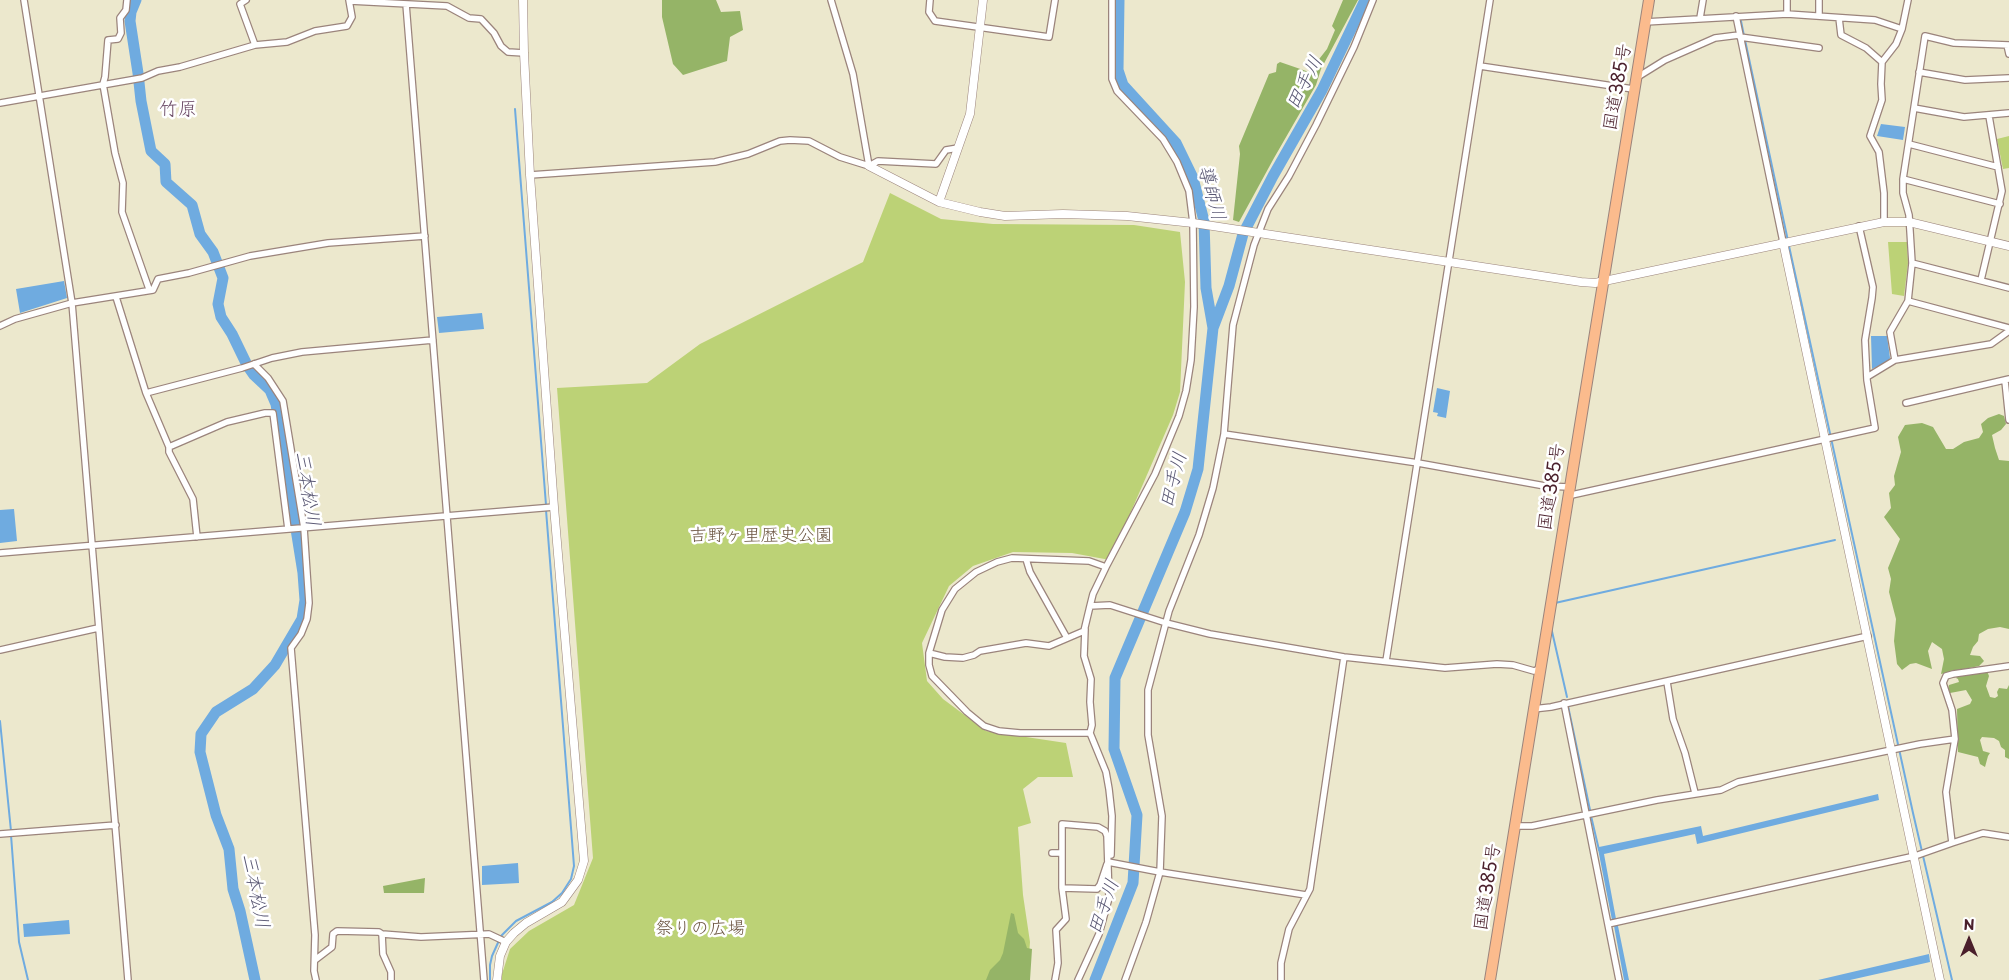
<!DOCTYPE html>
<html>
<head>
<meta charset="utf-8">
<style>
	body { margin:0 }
	#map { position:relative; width:2009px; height:980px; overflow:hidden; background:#ece8cd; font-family:"Playpen Sans",sans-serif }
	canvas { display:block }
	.north { position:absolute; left:1944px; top:915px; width:50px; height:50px; -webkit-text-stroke:4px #fff; paint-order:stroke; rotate:0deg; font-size:14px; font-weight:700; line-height:20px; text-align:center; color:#4a1f2b }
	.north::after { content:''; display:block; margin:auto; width:18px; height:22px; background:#4a1f2b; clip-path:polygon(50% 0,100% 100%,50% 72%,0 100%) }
</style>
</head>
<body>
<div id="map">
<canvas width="2009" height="980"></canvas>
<div class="north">N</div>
</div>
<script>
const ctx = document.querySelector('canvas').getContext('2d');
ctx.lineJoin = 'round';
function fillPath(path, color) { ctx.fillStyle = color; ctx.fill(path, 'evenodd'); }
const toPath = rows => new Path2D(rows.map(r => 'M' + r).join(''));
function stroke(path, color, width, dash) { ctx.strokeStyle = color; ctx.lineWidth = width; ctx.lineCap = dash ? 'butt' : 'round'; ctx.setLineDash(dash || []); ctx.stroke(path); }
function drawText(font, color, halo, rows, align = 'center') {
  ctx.font = font + ' "Playpen Sans","Klee One",sans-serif'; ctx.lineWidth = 5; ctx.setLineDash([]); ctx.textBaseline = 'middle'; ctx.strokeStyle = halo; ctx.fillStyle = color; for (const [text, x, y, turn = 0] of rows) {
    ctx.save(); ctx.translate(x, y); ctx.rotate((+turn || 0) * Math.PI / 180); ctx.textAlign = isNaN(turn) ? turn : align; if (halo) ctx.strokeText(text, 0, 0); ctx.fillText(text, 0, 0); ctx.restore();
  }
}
fillPath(toPath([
	[2009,136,2009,168,2003,169,1997,139],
	[890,193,941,219,993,224,1134,225,1180,232,1185,282,1180,392,1173,415,1110,560,1072,553,1013,552,973,566,949,586,922,643,927,681,943,699,986,731,1066,743,1073,777,1038,777,1023,789,1031,823,1018,827,1023,895,1030,942,1027,980,502,980,502,974,510,949,529,931,574,905,593,858,557,388,647,383,700,344,863,262],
	[1888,242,1907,242,1908,263,1904,296,1892,294]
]), '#bcd276');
fillPath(toPath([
	[662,0,716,0,721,12,740,11,743,30,730,37,727,61,683,75,673,64,662,17],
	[1343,0,1358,0,1321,69,1316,85,1274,158,1239,222,1233,220,1240,154,1239,146,1269,74,1276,72,1277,64,1280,62,1309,72,1327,49,1335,30,1332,26],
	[1999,414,2004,416,2006,424,2001,430,1992,435,1995,448,1999,460,2009,461,2009,629,2000,627,1988,629,1979,634,1978,641,1973,647,1970,655,1980,656,1984,661,1979,666,1941,674,1944,659,1942,649,1932,642,1928,651,1932,669,1916,663,1910,664,1902,670,1897,664,1894,641,1896,619,1889,592,1891,579,1888,568,1900,539,1884,517,1891,508,1889,493,1895,485,1894,476,1901,452,1898,437,1905,425,1922,423,1933,427,1946,449,1953,449,1964,442,1979,438,1983,432,1981,424,1988,418],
	[1987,671,1989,676,1986,686,1990,697,1995,698,1998,696,1997,692,1999,688,2007,689,2009,685,2009,759,2005,757,2005,750,2001,747,1999,741,1994,738,1982,737,1980,740,1983,751,1990,753,1988,756,1985,767,1980,764,1978,757,1958,752,1957,709,1970,704,1972,700,1966,690,1950,693,1948,689,1949,685,1959,682,1958,679,1956,678,1958,676],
	[425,878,424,893,384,893,383,886],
	[1011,913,1014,914,1018,933,1024,939,1027,948,1032,949,1030,980,986,980,990,970,1000,960,1003,953]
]), '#95b467');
fillPath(toPath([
	[1881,124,1905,127,1903,140,1877,136],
	[64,281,67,298,20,313,16,289],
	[482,313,484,329,439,333,437,317],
	[1871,336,1887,336,1890,358,1889,361,1872,369],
	[1437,388,1450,391,1446,418,1437,416,1438,413,1433,412],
	[14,509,17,541,0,543,0,510],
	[1878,794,1879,800,1697,844,1695,834,1604,854,1616,919,1612,920,1598,849,1599,847,1701,826,1703,836],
	[518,863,519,883,482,885,482,866],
	[69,920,70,934,24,937,23,924],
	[1614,926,1618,926,1629,980,1624,980],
	[1929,954,1930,962,1850,980,1818,980]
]), '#6fabe0');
stroke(toPath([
	[1741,21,1744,36],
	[1745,40,1788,241],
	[515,109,546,505],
	[1789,246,1913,813,1952,980],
	[1555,603,1835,540],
	[1551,627,1567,697],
	[1568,706,1590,810],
	[0,721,11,831],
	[1591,816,1599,850],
	[11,835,19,942,28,980],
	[490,980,490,965,492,956,501,936,516,921,552,902,562,893,571,879,574,866,546,510]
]), '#6fabe0', 2);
stroke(toPath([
	[136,0,131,12,130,21,138,73,141,101,151,151,165,164,166,182,192,205,200,234,213,252,223,278,218,304,221,317,232,334,247,365,254,375,270,390,276,404,303,573,305,600,302,619,275,665,253,689,216,712,201,734,200,752,216,815,229,849,233,889,240,911,255,980],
	[1119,0,1118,70,1123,85,1176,143,1193,178,1204,221,1206,288,1213,328],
	[1095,980,1133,883,1137,815,1114,749,1115,678,1185,512,1198,469,1213,328,1229,286,1243,234,1273,176,1322,90,1365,0]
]), '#6fabe0', 11);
const minor = toPath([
	[24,0,72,303,128,980],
	[127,0,126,10,120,18,121,33,118,39,108,40,105,77,103,84,115,153,123,183,122,212,149,289],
	[246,0,240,4,255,45],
	[831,0,853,74,869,166],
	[930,0,929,12,935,21,1049,37,1055,0],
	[1787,0,1787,14],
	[1819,0,1819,15],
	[350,1,447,6,469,18,481,19,494,33,501,46,508,52,524,53],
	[406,4,484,980],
	[1736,16,1783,242],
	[1700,18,1703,0],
	[1839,18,1841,35,1866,48,1882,62,1881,84,1882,100,1870,136,1879,152,1884,193,1884,222],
	[1645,22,1787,14,1875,20,1902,29,1908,0],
	[1740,37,1819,48],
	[2007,45,2009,54],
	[2009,45,1954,43,1925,36,1903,179,1903,193,1909,215,1912,263,1908,301,1890,332,1895,360,1991,344,2009,331],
	[1882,62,1896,44,1902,29],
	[1480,66,1633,89],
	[1919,72,1965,80,2009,78],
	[1636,78,1665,60,1715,38,1739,35],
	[0,103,142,78,158,71,180,67,255,45,287,42,315,31,347,26,352,17,349,0],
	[1914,108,1964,117,2009,113],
	[1909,144,1998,167],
	[530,175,715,162,748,154,780,141,790,140,809,141,840,157,869,166,878,161,936,164,946,150,958,148],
	[1903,179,2000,204],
	[1912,263,2009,288],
	[1981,280,2002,191,1989,116],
	[116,297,146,393,169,447,169,452,193,499,197,537],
	[1908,301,2009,328],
	[0,326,15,319,72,303,153,290,158,279,189,273,250,256,328,243,425,236],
	[254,364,268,378,283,401,304,528,309,603,307,619,301,634,291,648,315,935,314,971,316,980],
	[1867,377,1895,360],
	[2005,381,2009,420],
	[146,393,242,368,272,358,302,352,433,340],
	[1906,403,2009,379],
	[1224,434,1418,463,1545,486,1569,487],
	[169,447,227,422,265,413,273,413,288,529],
	[1567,496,1875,428,1867,380,1865,340,1872,298,1873,287,1859,226],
	[0,553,554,507],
	[1026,559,1030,572,1067,638],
	[1090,606,1093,594,1106,567,1155,474,1179,416,1186,391,1191,360,1194,307,1193,223,1189,191,1177,162,1163,139,1117,91,1112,79,1112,0],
	[1085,629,1084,656,1091,679,1090,702,1092,725,1090,733,1106,772,1109,789,1112,816,1111,855],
	[0,650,98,628],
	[929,653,945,657,963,658,974,655,980,651,1026,643,1049,646,1084,631,1090,606,1110,605,1166,623,1210,634,1344,657,1445,668,1497,664,1513,665,1534,671,1539,669],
	[1386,661,1490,0],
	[2009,666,1953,674,1946,676,1943,683,1952,710,1955,739,1946,792,1952,843,1983,833,2009,837],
	[1667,682,1673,719,1685,753,1695,793],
	[1564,703,1619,980],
	[1533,709,1551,707,1868,636],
	[1090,733,1020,733,999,731,984,726,967,712,932,676,929,665,929,653,942,610,955,589,976,572,997,562,1012,558,1089,561,1106,567],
	[1515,826,1532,826,1657,800,1721,790,1738,782,1920,744,1955,739],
	[0,834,116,825],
	[1052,853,1061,853],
	[1108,862,1160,872,1306,895],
	[1062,888,1097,889,1100,885,1107,864],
	[1608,924,1915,856,1952,843],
	[382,934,421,937,489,934,506,942],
	[315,960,332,947,333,934,337,931,379,932,382,934,383,954,391,972,391,980],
	[1055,980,1058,963,1056,930,1066,919,1062,888,1062,824,1098,827,1105,831,1107,836,1109,898,1099,934,1078,980],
	[1125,980,1146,922,1160,872,1162,816,1148,735,1148,690,1169,611,1199,535,1213,488,1224,434,1233,325,1254,245,1268,209,1289,176,1316,125,1354,47,1373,0],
	[1281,980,1281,963,1289,929,1310,889,1344,657]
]);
const tertiary = toPath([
	[869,166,939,202,980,212,1005,216,1063,214,1127,216,1193,223,1581,282,1595,283,1884,222,1909,222,2009,246],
	[939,202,970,114,983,0],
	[1783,242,1940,980],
	[497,980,500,956,506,942,514,933,526,923,562,902,578,880,584,861,554,507,530,175,524,53,523,0]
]);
const trunk = toPath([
	[1490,980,1649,0]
]);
stroke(minor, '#9b847c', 8);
stroke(tertiary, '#9b847c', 9);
stroke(trunk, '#9b847c', 12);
stroke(minor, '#fff', 5.5);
stroke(tertiary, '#fff', 8);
stroke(trunk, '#fbbb8d', 10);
drawText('18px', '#4a1f2b', '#fff', [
	["国道385号",1618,87,-80],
	["国道385号",1552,487,-81],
	["国道385号",1488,887,-81]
]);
drawText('18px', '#6c5542', '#fff', [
	["吉野ヶ里歴史公園",761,536],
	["祭りの広場",700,929]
]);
drawText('italic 19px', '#595773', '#fff', [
	["田手川",1305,83,-63],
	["導師川",1211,193,75],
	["田手川",1174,480,-75],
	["三本松川",307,489,81],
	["三本松川",255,891,79],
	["田手川",1104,907,-70]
]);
drawText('19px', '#6c4b67', '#fff', [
	["竹原",178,110]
]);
</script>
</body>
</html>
